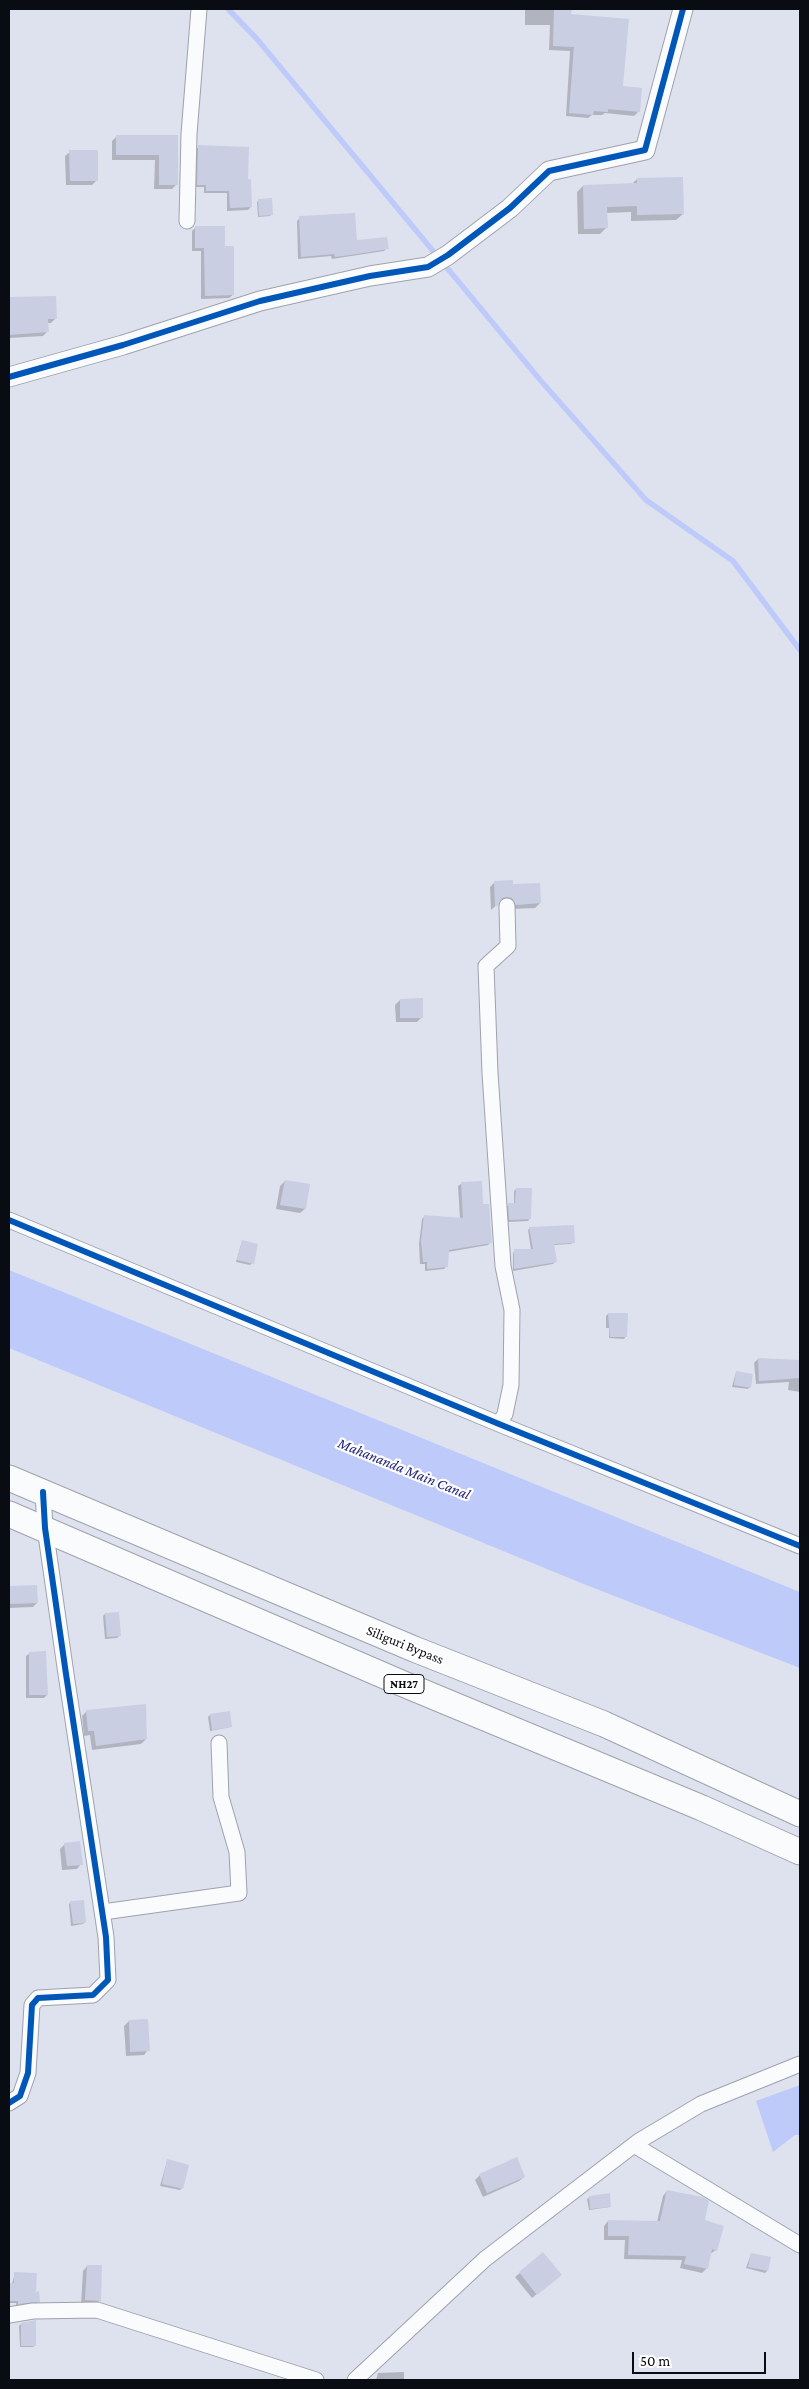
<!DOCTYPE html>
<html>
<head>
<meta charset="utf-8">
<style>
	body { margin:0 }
	#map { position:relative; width:809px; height:2389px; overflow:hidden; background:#dee2ef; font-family:"Crimson Pro",serif }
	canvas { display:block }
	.frame { position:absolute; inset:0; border:10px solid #0a0c14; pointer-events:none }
	.scale { position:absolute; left:632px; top:2352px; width:134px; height:22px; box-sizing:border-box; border:2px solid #0a0c14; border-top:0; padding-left:6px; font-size:15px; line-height:18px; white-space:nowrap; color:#0a0c14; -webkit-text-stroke:4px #fff; paint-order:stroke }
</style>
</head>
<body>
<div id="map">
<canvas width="809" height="2389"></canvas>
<div class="frame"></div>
<div class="scale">50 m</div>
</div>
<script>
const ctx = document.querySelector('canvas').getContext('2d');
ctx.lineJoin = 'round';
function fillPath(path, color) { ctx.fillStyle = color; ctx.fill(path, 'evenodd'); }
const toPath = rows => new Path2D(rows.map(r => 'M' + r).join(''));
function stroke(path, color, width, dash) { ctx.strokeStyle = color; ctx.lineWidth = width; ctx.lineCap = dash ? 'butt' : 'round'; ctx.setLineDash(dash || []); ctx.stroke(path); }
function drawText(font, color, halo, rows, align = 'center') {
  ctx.font = font + ' "Crimson Pro",serif'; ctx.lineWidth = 4.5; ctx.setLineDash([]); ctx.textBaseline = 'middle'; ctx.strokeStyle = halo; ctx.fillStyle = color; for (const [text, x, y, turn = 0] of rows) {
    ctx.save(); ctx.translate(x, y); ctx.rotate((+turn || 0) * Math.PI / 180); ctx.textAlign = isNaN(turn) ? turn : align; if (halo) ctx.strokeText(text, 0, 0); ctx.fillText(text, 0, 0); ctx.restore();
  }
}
fillPath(toPath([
	[9,1270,800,1592,800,1668,581,1583,9,1348],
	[800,2085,800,2135,795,2135,773,2152,756,2101]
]), '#becaf9');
fillPath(toPath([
	[525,9,570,9,570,15,638,112,634,116,605,113,602,115,592,115,588,118,566,116,570,51,549,50,550,25,525,25],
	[117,136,177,136,177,184,172,189,154,189,155,160,112,160,112,141],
	[199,147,246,180,251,207,248,210,227,211,227,193,204,193,204,187,195,187,196,149],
	[70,152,97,180,92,185,66,185,65,156],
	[637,179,683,214,676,220,631,221,631,212,606,213,607,227,600,234,578,234,577,192,583,186,631,185],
	[259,200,272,214,270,216,258,217,257,202],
	[300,218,356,241,387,248,384,251,332,259,331,256,298,259,297,221],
	[196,227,224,247,233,295,229,298,201,299,201,251,192,251,192,231],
	[54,297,55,319,51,323,47,323,47,332,43,336,9,338,9,299],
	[495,882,512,885,540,903,535,908,511,909,507,902,501,901,491,910,490,887],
	[400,1000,422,1017,417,1022,396,1022,395,1005],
	[285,1181,305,1209,300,1213,276,1209,280,1186],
	[480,1182,482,1205,491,1242,488,1245,448,1252,447,1266,444,1269,425,1271,425,1264,420,1264,419,1244,422,1219,425,1216,460,1219,458,1186,461,1184],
	[516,1189,530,1218,528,1221,508,1222,507,1206,514,1204,514,1191],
	[530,1228,573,1242,571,1244,553,1245,555,1262,553,1264,513,1271,513,1253,515,1251,531,1250,528,1230],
	[242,1241,252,1263,250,1265,236,1262],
	[608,1314,626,1336,624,1339,609,1338,609,1328,606,1328,606,1316],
	[758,1359,800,1362,800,1392,788,1390,789,1382,756,1384,754,1363],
	[736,1372,750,1387,748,1389,732,1387],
	[9,1587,36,1587,37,1603,33,1607,9,1608],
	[105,1614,119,1636,117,1638,105,1639,103,1616],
	[30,1653,47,1695,44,1698,26,1698,26,1656],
	[87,1711,146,1739,141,1744,92,1750,90,1735,84,1736,82,1716],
	[210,1715,231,1727,210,1731,208,1717],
	[65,1844,81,1864,77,1869,62,1870,60,1849],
	[71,1902,85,1922,83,1924,71,1926,69,1904],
	[129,2021,148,2050,144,2055,126,2056,124,2026],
	[167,2161,182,2188,180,2190,160,2186],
	[480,2175,524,2177,519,2181,483,2197,475,2180],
	[667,2191,703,2221,716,2250,710,2254,706,2269,702,2273,680,2268,682,2260,624,2259,625,2240,604,2240,604,2226,608,2221,657,2222,663,2196],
	[590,2197,610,2207,589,2210,587,2199],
	[751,2254,767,2271,765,2273,746,2268],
	[87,2266,100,2300,95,2305,81,2305,83,2271],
	[15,2273,35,2293,39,2301,37,2303,16,2305,16,2303,9,2303,9,2284,12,2284],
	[520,2273,555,2279,532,2298,515,2277],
	[21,2324,35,2345,33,2347,20,2347,19,2326],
	[404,2372,404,2380,376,2380,378,2373]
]), '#0003');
stroke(toPath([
	[228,9,257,39,541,381,646,500,733,561,800,650]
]), '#becaf9', 5.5);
fillPath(toPath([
	[554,9,572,9,571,14,629,19,623,86,642,88,640,112,608,109,608,112,594,111,593,115,569,113,574,47,553,46],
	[116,135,178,135,178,185,159,185,159,155,116,155],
	[198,145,249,147,248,179,251,179,252,207,230,208,229,191,206,191,206,185,197,185],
	[69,150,98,150,98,181,70,181],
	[683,177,684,214,637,215,637,206,607,207,608,228,584,229,583,185,637,183,637,178],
	[272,198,273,215,259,216,258,199],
	[355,213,357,240,387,237,389,249,350,255,335,257,334,254,301,257,299,216],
	[195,226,225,226,225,246,234,246,234,295,205,296,204,248,195,248],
	[56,296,57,319,48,319,49,332,9,335,9,297],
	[513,880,513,884,540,883,541,903,516,905,512,898,506,897,502,898,498,906,495,906,494,881],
	[423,998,423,1018,400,1018,400,999],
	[285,1180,310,1184,306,1209,280,1205],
	[482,1181,483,1204,489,1204,492,1243,449,1250,448,1267,427,1269,427,1262,423,1262,421,1241,424,1215,463,1218,461,1182],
	[516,1188,532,1188,531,1219,509,1220,508,1203,515,1203],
	[574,1225,575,1243,554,1244,557,1262,514,1269,514,1249,533,1249,529,1227],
	[242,1240,258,1244,254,1264,237,1260],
	[608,1313,628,1313,627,1337,610,1337],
	[758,1358,800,1360,800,1378,759,1381],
	[736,1371,753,1374,751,1388,734,1385],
	[37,1585,38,1603,9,1604,9,1586],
	[119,1612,121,1636,107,1637,105,1613],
	[46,1651,48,1695,29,1695,29,1652],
	[146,1704,147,1739,96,1746,94,1731,88,1731,86,1710],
	[230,1711,232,1727,212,1730,210,1714],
	[80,1841,83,1865,67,1866,64,1843],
	[84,1900,86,1923,73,1924,70,1901],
	[148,2019,150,2051,130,2052,129,2020],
	[517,2157,525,2177,487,2193,479,2174],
	[167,2159,189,2165,183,2189,162,2184],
	[667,2190,703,2197,709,2201,705,2220,724,2226,717,2251,712,2249,708,2269,684,2264,686,2256,628,2255,629,2236,608,2236,608,2220,660,2221],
	[610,2193,611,2207,590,2209,589,2196],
	[543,2252,562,2275,537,2295,519,2272],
	[751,2253,771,2257,768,2271,748,2267],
	[87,2265,102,2265,101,2301,85,2300],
	[14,2272,37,2273,36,2292,39,2291,40,2302,18,2304,18,2301,9,2301,9,2283,14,2283],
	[36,2320,36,2346,21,2346,21,2323]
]), '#c9cee3');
const minor = toPath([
	[187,221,189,134,199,9],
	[9,1220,499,1424,800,1546],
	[499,1424,505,1414,511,1385,512,1310,503,1266,490,1073,486,966,508,946,507,906],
	[103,1912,239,1893,237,1852,221,1797,219,1743],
	[9,2103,20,2096,28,2073,32,2005,38,1998,93,1995,108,1980,106,1937,66,1674,45,1528,43,1492],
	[634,2145,800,2245],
	[9,2315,33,2311,97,2310,316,2380],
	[355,2380,485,2259,639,2141,701,2104,800,2064]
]);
const tertiary = toPath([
	[9,377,123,345,260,301,370,276,428,267,448,255,510,208,549,171,645,150,683,9]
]);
const trunk = toPath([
	[9,1478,414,1649,604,1724,800,1814],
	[9,1514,401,1683,702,1808,800,1852]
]);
stroke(minor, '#9fa2ac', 17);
stroke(tertiary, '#9fa2ac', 21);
stroke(trunk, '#9fa2ac', 27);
stroke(minor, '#fafbfd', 15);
stroke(tertiary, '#fafbfd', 19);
stroke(trunk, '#fafbfd', 25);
stroke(toPath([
	[9,377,123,345,260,301,370,276,428,267,448,255,510,208,549,171,645,150,683,9],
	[9,1220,499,1424,800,1546],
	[9,2103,20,2096,28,2073,32,2005,38,1998,93,1995,108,1980,106,1937,66,1674,45,1528,43,1492]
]), '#0057b8', 6);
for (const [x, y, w] of [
	[404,1684,40]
]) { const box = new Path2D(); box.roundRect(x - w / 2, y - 9.5, w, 19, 4); ctx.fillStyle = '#fff'; ctx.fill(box); stroke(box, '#0a0c14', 1); }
drawText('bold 12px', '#0a0c14', null, [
	["NH27",404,1684]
]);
drawText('14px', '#0a0c14', '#fff', [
	["Siliguri Bypass",405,1645,22]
]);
drawText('italic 15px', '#22257a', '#fff', [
	["Mahananda Main Canal",404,1469,22]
]);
</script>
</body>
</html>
